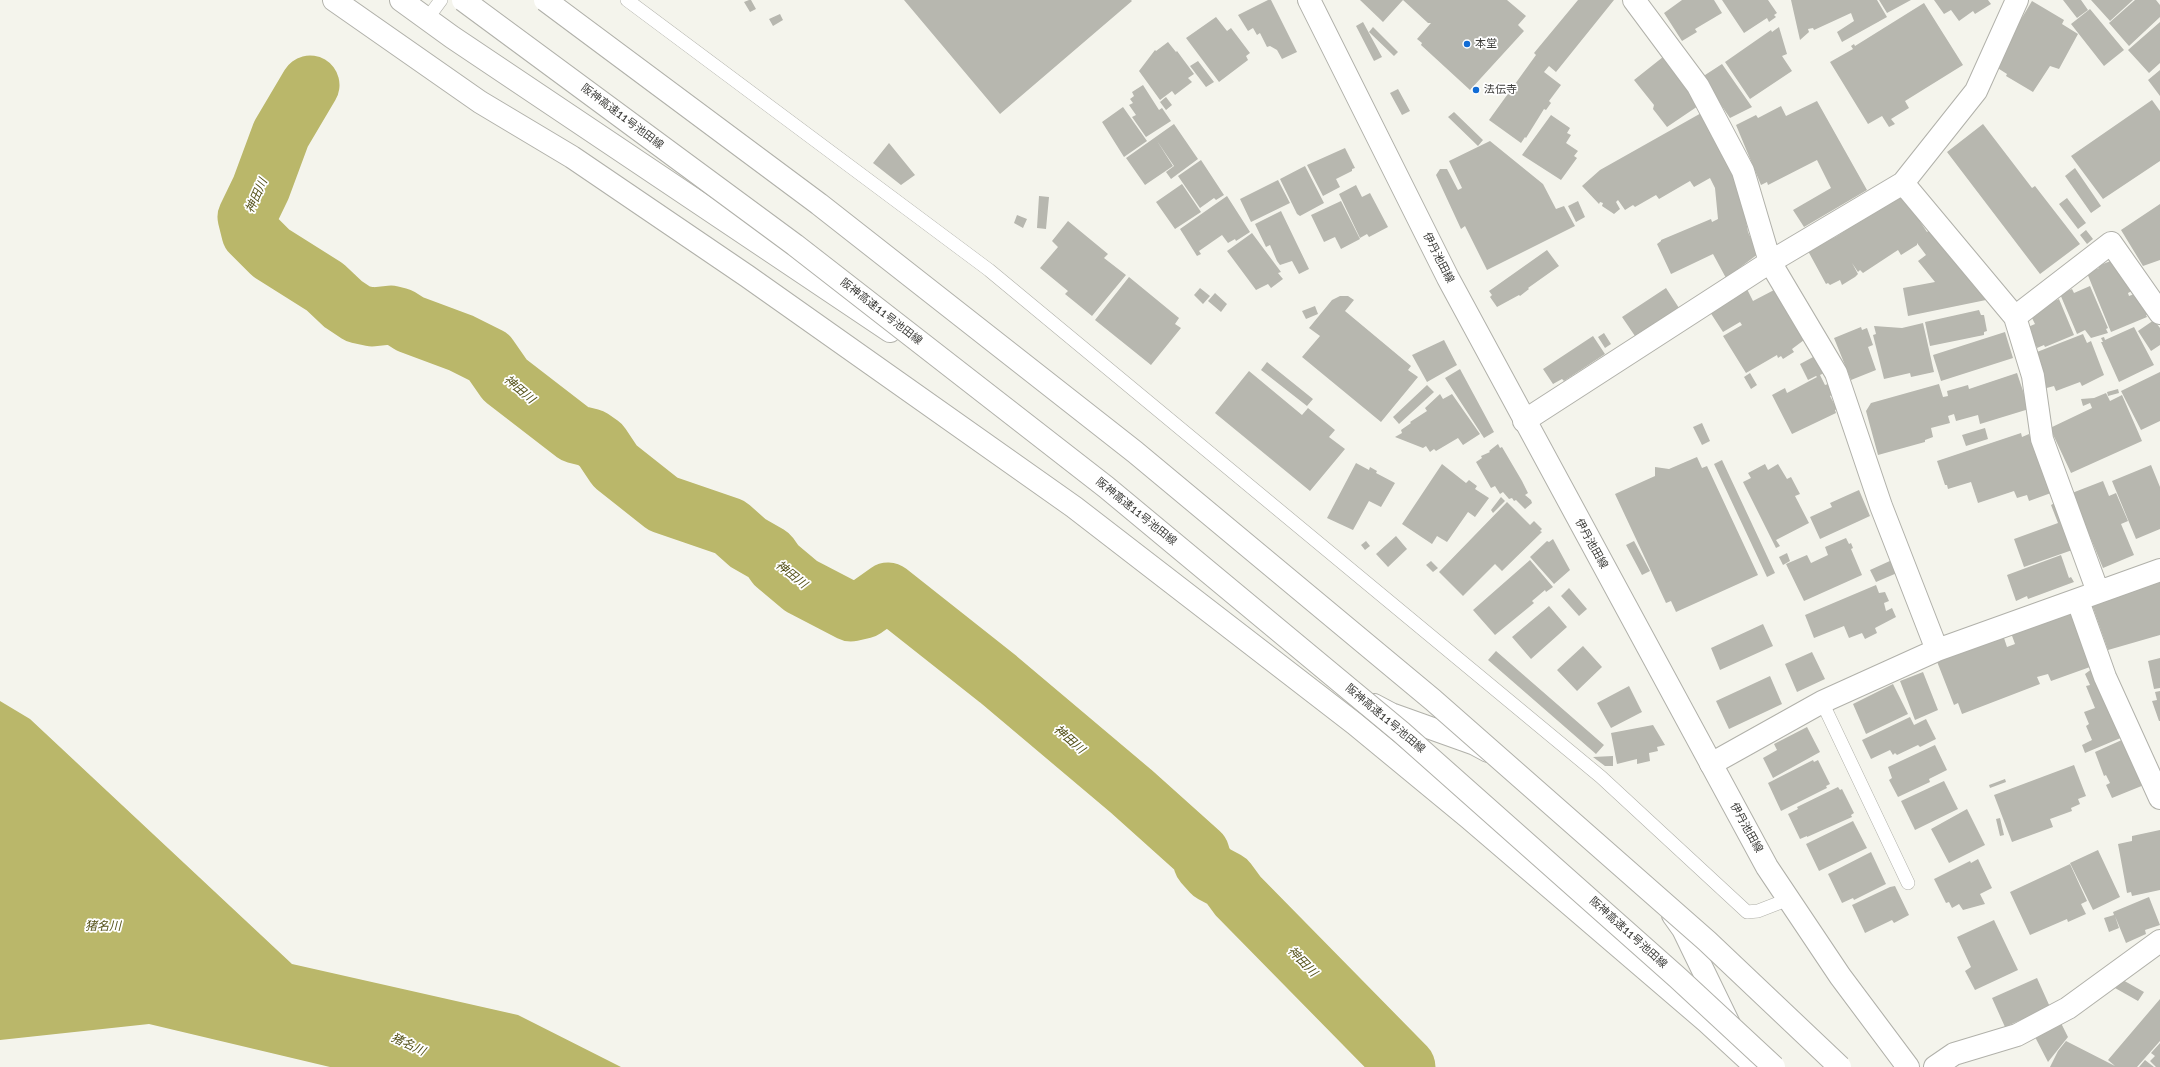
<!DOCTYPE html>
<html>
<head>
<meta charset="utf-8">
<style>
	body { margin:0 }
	canvas { display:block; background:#f4f4ec }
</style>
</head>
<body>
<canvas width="2160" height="1067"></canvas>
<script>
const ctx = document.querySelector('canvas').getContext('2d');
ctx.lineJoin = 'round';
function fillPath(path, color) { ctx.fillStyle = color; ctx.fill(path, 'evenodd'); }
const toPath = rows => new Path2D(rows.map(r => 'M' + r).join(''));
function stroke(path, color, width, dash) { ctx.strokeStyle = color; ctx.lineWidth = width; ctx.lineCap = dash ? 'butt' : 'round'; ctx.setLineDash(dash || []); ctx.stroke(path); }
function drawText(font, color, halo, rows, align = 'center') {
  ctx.font = font + ' Signika,"Noto Sans JP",sans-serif'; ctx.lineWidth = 3.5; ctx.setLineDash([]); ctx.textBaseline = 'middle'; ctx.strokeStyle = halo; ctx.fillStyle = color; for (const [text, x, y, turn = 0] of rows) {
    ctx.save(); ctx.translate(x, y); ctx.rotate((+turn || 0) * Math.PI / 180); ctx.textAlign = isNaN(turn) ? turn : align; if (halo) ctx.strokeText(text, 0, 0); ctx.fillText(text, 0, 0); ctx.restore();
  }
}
fillPath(toPath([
	[0,701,30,719,292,964,518,1015,621,1067,330,1067,149,1024,0,1040]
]), '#bab76a');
stroke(toPath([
	[310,85,281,134,261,188,247,217,251,233,271,253,325,287,343,304,358,314,372,317,391,315,399,317,410,324,461,343,489,357,505,380,575,434,591,438,601,445,615,466,663,504,730,527,748,543,769,555,776,565,801,586,851,612,864,609,888,592,998,679,1132,792,1200,853,1203,863,1212,873,1227,881,1238,896,1406,1067]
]), '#bab76a', 59);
fillPath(toPath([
	[749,0,751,0,756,9,750,12,744,2],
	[904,0,1131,0,1132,1,1000,114],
	[1268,0,1271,0,1297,52,1282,59,1277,50,1270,46,1267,47,1260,33,1257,35,1253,28,1248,31,1238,15],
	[1360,0,1403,0,1383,22],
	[1403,0,1507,0,1526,16,1518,25,1524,31,1470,90,1421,45,1422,43,1417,39,1431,23,1428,23],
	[1578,0,1614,0,1556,72,1549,66,1544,72,1561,85,1549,101,1551,103,1546,110,1544,109,1526,138,1525,137,1521,143,1489,120,1536,55,1534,53],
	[1682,0,1714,0,1722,13,1695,29,1697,32,1682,41,1664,13],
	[1722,0,1768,0,1777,13,1774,15,1776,17,1769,22,1767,18,1744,33],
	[1791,0,1877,0,1887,17,1842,42,1837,32,1854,21,1851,13,1814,30,1813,28,1808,29,1809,32,1800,40],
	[1879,0,1911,0,1887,13],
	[1934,0,1988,0,1991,4,1975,14,1973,11,1959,21,1951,10,1944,14],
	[2063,0,2081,0,2088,10,2077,18],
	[2091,0,2133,0,2110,21],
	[2135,0,2156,0,2160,5,2160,17,2129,46,2109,23],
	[2032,1,2064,20,2062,24,2078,34,2059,69,2050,66,2033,92,2006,76,2007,74,1996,67,2011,36],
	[1924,3,1963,65,1905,101,1909,108,1891,119,1895,124,1889,127,1882,116,1868,124,1830,62,1853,49,1851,46,1854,44,1855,46],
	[2090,9,2124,50,2104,66,2071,24],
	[780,14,783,20,773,26,769,19],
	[1216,17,1227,31,1231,28,1250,53,1246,56,1248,60,1219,82,1186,38],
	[1363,22,1382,57,1374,61,1356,26],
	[2160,22,2160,63,2149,73,2128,50],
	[1373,27,1398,52,1394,56,1369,32],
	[1779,27,1787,54,1782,56,1792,71,1750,99,1725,62,1771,30,1772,32],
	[1168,42,1176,52,1177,51,1194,74,1188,78,1192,82,1175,95,1172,91,1160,100,1139,71,1155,50,1156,51],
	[1668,53,1701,104,1667,127,1653,109,1654,105,1634,80],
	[1198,61,1214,82,1206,87,1190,66],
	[1722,64,1752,107,1730,118,1702,77],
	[2160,70,2160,96,2148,80],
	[1143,85,1159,110,1162,108,1171,121,1146,137,1132,117,1136,115,1129,105,1133,103,1130,99,1134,96,1132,92],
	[1398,89,1410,111,1402,115,1390,93],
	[1166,97,1172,105,1166,110,1160,102],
	[2152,100,2160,111,2160,161,2103,199,2071,156],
	[1817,101,1867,190,1804,227,1793,210,1831,188,1817,160,1768,185,1767,182,1761,185,1736,125,1756,115,1758,118,1781,106,1786,116],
	[1123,107,1147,141,1124,157,1102,122],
	[1454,112,1483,140,1478,146,1448,117],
	[1703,112,1738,176,1748,232,1758,254,1726,278,1713,254,1671,274,1657,244,1661,241,1661,240,1711,219,1712,222,1718,219,1715,188,1710,178,1694,187,1690,181,1659,199,1656,195,1635,207,1633,205,1625,210,1618,200,1616,202,1620,209,1614,214,1602,206,1603,203,1600,202,1599,204,1582,186,1600,170],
	[1551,115,1570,128,1567,133,1571,135,1566,143,1578,151,1574,156,1577,158,1561,180,1522,155],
	[1174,124,1198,159,1171,179,1166,172,1174,166,1157,141,1173,166,1145,185,1126,158],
	[1983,124,2032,188,2035,186,2080,244,2040,274,1947,152],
	[1490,141,1543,184,1556,209,1564,206,1575,226,1487,270,1465,226,1461,229,1436,175,1440,169,1447,169,1458,190,1462,188,1449,161],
	[889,143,915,175,901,185,873,163],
	[1345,148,1355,168,1352,169,1352,171,1336,179,1340,187,1323,196,1307,165],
	[1201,160,1224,195,1216,200,1214,198,1200,208,1178,176],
	[1305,166,1324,203,1300,216,1297,214,1280,179],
	[2075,168,2101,206,2091,213,2065,176],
	[1278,180,1290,203,1251,222,1240,199],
	[1182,184,1201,212,1175,229,1156,202],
	[1356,185,1362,197,1370,193,1388,227,1369,237,1367,234,1360,238,1339,194],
	[1902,194,1927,232,1931,229,1986,300,1908,316,1903,288,1935,282,1918,261,1926,255,1917,243,1917,245,1901,255,1898,250,1863,273,1860,270,1858,272,1852,263,1858,274,1855,277,1842,285,1840,280,1830,285,1828,283,1826,284,1808,251,1837,236],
	[1039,196,1049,197,1046,229,1037,228],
	[1227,196,1250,232,1236,241,1235,239,1228,243,1222,235,1199,251,1201,254,1197,256,1180,229],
	[2067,198,2086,223,2078,229,2059,204],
	[1341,201,1360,239,1341,249,1335,237,1324,242,1311,215],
	[1578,201,1585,217,1576,222,1568,206],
	[2160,204,2160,260,2143,266,2121,230],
	[1281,211,1309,269,1299,274,1292,261,1280,265,1277,261,1270,245,1266,247,1255,224],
	[1017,215,1027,219,1023,228,1014,223],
	[1068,221,1108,254,1104,258,1126,275,1092,316,1065,294,1068,291,1040,268,1058,247,1052,241],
	[2086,230,2093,239,2087,244,2080,235],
	[1252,233,1281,272,1278,273,1283,279,1271,288,1268,284,1256,290,1227,251],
	[1547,250,1559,266,1528,288,1529,289,1520,296,1519,295,1497,307,1490,297,1492,295,1489,291],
	[2113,260,2132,291,2128,293,2129,296,2137,293,2152,312,2146,315,2147,317,2111,332,2087,273,2099,268,2098,266],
	[1129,277,1179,318,1175,324,1181,328,1151,365,1095,320],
	[2090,286,2108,328,2106,329,2108,333,2091,338,2085,330,2077,334,2060,294,2072,289,2074,293],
	[1200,288,1210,296,1203,304,1194,295],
	[1666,288,1679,308,1635,336,1622,317],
	[1747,289,1753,301,1774,290,1804,340,1792,349,1794,352,1783,359,1781,356,1778,358,1777,355,1746,373,1723,336,1742,325,1740,322,1723,332,1710,312],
	[1215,293,1227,304,1221,312,1208,301],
	[1340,296,1348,296,1354,300,1345,311,1411,366,1408,370,1418,377,1381,422,1302,357,1320,336,1309,328,1332,300],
	[2059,299,2074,335,2045,347,2044,345,2037,348,2028,327,2035,324,2029,312],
	[1315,306,1318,314,1306,319,1302,311],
	[1979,310,1981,315,1984,315,1987,331,1984,332,1984,335,1930,346,1925,322],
	[2154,320,2160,328,2160,345,2151,351,2138,331],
	[1923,323,1934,372,1911,377,1910,373,1884,379,1873,335,1876,334,1874,326,1902,328],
	[1861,327,1862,330,1867,328,1873,345,1868,347,1876,370,1851,380,1834,338],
	[2134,327,2154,365,2119,382,2101,342,2103,342,2101,338,2104,337,2105,340],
	[2005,332,2013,358,1941,381,1933,355],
	[1604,333,1611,344,1605,348,1598,337],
	[2083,334,2087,343,2091,341,2104,375,2082,386,2080,382,2056,391,2054,386,2043,389,2037,352],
	[1593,336,1605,354,1564,381,1562,379,1553,384,1543,369],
	[1444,340,1457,365,1427,382,1412,355],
	[1815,356,1824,373,1820,375,1825,385,1828,384,1833,394,1830,396,1837,409,1835,410,1836,413,1792,434,1772,395,1785,388,1787,393,1817,377,1816,376,1808,380,1800,364],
	[1267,362,1313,399,1307,406,1261,370],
	[1460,369,1494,432,1484,438,1445,378],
	[1249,371,1302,415,1308,408,1335,430,1329,437,1345,449,1310,491,1215,413],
	[2160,372,2160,421,2141,430,2121,391],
	[1750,373,1757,385,1751,389,1744,377],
	[2017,373,2029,409,1980,424,1978,415,1956,421,1954,414,1948,416,1950,423,1931,428,1933,437,1925,440,1925,442,1878,455,1866,411,1871,403,1939,384,1943,397,1948,396,1947,391,1968,385,1969,389],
	[1427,385,1434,392,1399,424,1393,417],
	[2118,389,2119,393,2108,396,2107,392],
	[2106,393,2110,401,2122,395,2142,441,2071,473,2050,428,2092,408,2090,403,2083,406,2081,399,2094,398],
	[1440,394,1443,399,1452,394,1480,434,1463,445,1458,438,1436,451,1434,449,1430,452,1426,446,1423,448,1395,437,1402,433,1401,430,1411,423,1410,422,1427,411,1425,408],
	[1702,423,1710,441,1702,445,1693,427],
	[1985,428,1988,439,1966,446,1962,435],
	[2021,433,2022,437,2029,434,2051,493,2029,501,2027,495,2017,498,2014,491,1978,503,1971,482,1948,489,1947,485,1945,485,1937,461],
	[1498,444,1500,448,1502,447,1522,481,1528,493,1525,495,1531,500,1532,503,1525,509,1516,500,1514,501,1512,498,1509,499,1503,492,1500,494,1495,486,1491,488,1476,462,1482,458,1481,456,1490,452,1489,451],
	[1697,457,1702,468,1707,466,1758,575,1676,612,1671,601,1666,603,1615,494,1655,476,1655,467,1669,469],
	[1722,460,1775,573,1767,577,1714,464],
	[1356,463,1369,470,1370,467,1377,471,1376,473,1395,483,1381,507,1369,501,1353,530,1327,518],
	[1442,464,1466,483,1469,480,1477,486,1475,489,1489,498,1475,517,1468,512,1447,542,1437,536,1432,544,1402,524],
	[1765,464,1768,470,1778,464,1787,479,1791,477,1800,494,1795,496,1809,523,1776,540,1780,546,1776,548,1743,482,1751,478,1748,473],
	[2151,465,2160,487,2160,529,2136,539,2112,481],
	[2103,481,2109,496,2116,493,2128,521,2121,524,2134,555,2103,568,2072,493],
	[1859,490,1870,516,1820,539,1810,517,1832,507,1830,503],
	[1501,497,1505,501,1493,513,1491,510],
	[2060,500,2078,548,2024,567,2014,539,2058,523,2051,505],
	[1507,502,1530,525,1534,521,1542,529,1540,531,1542,532,1502,571,1495,564,1463,596,1439,572],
	[1396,536,1407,549,1388,567,1376,554],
	[1846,538,1849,544,1851,543,1853,548,1851,549,1862,575,1804,601,1786,564,1807,555,1811,563,1828,555,1825,547],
	[1553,539,1570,570,1554,584,1530,557,1547,541,1549,542],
	[1366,541,1370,546,1365,550,1361,545],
	[1634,541,1650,571,1642,575,1626,545],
	[1787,553,1790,561,1783,565,1779,557],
	[2061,555,2069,578,2071,577,2074,582,2028,599,2027,596,2016,601,2007,575],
	[1530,560,1553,587,1546,592,1545,590,1532,601,1534,603,1495,635,1473,610],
	[1892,560,1897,573,1876,582,1870,570],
	[1431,561,1438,568,1433,572,1426,565],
	[2160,581,2160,635,2108,650,2091,602],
	[1876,585,1879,593,1885,592,1889,601,1884,603,1886,611,1892,608,1896,617,1875,628,1877,633,1865,639,1862,633,1849,638,1844,626,1814,638,1805,615],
	[1569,588,1587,609,1579,616,1561,596],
	[1549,606,1567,627,1531,659,1512,637],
	[2070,612,2090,667,2051,681,2048,674,2037,677,2040,684,1962,714,1958,703,1954,705,1936,659,2003,635,2007,647,2015,644,2011,633],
	[1763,624,1773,646,1720,670,1711,648],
	[1583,646,1602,667,1577,691,1557,670],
	[1496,651,1604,745,1596,754,1488,660],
	[1812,652,1825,679,1797,692,1785,664],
	[2160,658,2160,688,2154,689,2148,661],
	[2093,668,2123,737,2085,753,2082,745,2092,740,2086,726,2089,724,2084,712,2095,708,2086,686,2090,685,2085,674],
	[1923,672,1938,710,1915,720,1900,681],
	[1770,676,1782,704,1729,729,1716,701],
	[1893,684,1908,714,1866,734,1853,704],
	[1629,686,1642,712,1611,728,1597,703],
	[2160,691,2160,721,2159,721,2152,701,2157,700,2155,692],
	[1910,717,1914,725,1926,719,1936,739,1920,747,1918,745,1897,755,1895,753,1893,755,1890,750,1871,759,1862,740],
	[1653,725,1665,745,1657,747,1658,751,1649,753,1650,761,1637,764,1637,759,1617,764,1611,733],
	[1807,727,1820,752,1773,778,1763,758,1777,750,1774,744],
	[2124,739,2144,785,2112,798,2106,785,2110,783,2106,775,2104,776,2095,752],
	[1935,745,1947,770,1929,779,1930,782,1898,797,1889,780,1892,778,1888,767],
	[1613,756,1613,766,1605,766,1593,757],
	[1813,760,1814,762,1818,760,1830,784,1826,786,1827,788,1781,811,1768,783],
	[2074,765,2086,796,2078,799,2080,804,2071,808,2072,811,2050,819,2053,827,2012,842,1994,795],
	[2005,779,2006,782,1990,788,1989,785],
	[1944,781,1958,809,1915,830,1901,801],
	[1838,787,1840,790,1842,789,1854,813,1851,815,1852,817,1807,837,1807,836,1800,839,1788,814,1798,809,1797,807],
	[1967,809,1985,845,1949,863,1931,829],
	[2000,818,2004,835,2000,836,1996,819],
	[1853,821,1867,848,1819,871,1806,844],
	[2160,830,2160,890,2132,896,2131,892,2127,893,2118,844,2132,841,2132,836],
	[2098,850,2120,897,2093,910,2070,863],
	[1871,852,1886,884,1854,900,1853,898,1842,903,1828,874],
	[1978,859,1992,888,1980,894,1985,904,1963,910,1959,904,1952,908,1949,902,1946,903,1934,879,1970,861,1971,863],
	[2070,864,2087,901,2081,904,2086,914,2068,922,2067,919,2030,935,2010,892],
	[1895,886,1909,915,1894,923,1892,920,1865,933,1852,905,1890,887],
	[2149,897,2160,925,2145,930,2146,934,2126,943,2115,916,2119,928,2109,932,2104,918,2114,915,2113,912],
	[1994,920,2018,970,1975,990,1965,971,1971,967,1957,937],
	[2037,978,2050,1007,2005,1027,1992,998],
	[2121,979,2144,992,2138,1001,2115,988],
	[2160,999,2160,1041,2137,1067,2050,1067,2058,1051,2066,1041,2115,1066,2108,1060],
	[2061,1023,2068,1037,2048,1062,2035,1037],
	[2160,1043,2160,1067,2156,1067,2150,1061,2155,1056,2151,1053],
	[2145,1060,2154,1067,2139,1067]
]), '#b7b7af');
const lane = toPath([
	[627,0,989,270,1601,777,1747,912,1758,911,1789,899],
	[427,19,441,0],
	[1822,702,1908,883]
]);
const street = toPath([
	[334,0,480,102,572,157,747,276,1074,507,1355,724,1469,818,1707,1022,1756,1067],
	[1634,0,1698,86,1743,171,1770,262,1836,373,1881,506,1937,650],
	[1903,183,2015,317,2033,376,2042,439,2098,592],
	[2015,317,2111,243,2160,313],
	[1524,421,1770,262,1903,183,1976,91,2017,0],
	[2078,601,2105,677,2160,798],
	[1711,764,1822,702,1937,650,2160,570],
	[1935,1067,1954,1054,2017,1035,2068,1008,2160,941]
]);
const secondary = toPath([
	[401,0,452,37,890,331],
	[1309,0,1448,278,1767,867,1840,976,1908,1067],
	[1374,705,1391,714,1475,744,1488,751],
	[1673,915,1683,929,1730,1026]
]);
stroke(lane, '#b1b1aa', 14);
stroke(street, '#b1b1aa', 24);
stroke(secondary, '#b1b1aa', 24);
stroke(lane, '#fff', 13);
stroke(street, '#fff', 22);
stroke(secondary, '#fff', 22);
const highwayBridge = toPath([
	[463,0,795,245,1106,487,1401,732,1678,978,1774,1067],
	[545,0,819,204,1135,452,1433,700,1707,941,1840,1067]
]);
stroke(highwayBridge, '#b1b1aa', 24, []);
stroke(highwayBridge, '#fff', 22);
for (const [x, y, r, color] of [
	[1467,44,4,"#116cd5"],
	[1476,90,4,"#116cd5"]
]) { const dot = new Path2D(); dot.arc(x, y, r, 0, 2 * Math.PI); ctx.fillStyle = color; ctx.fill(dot); stroke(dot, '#fff', 1.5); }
drawText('11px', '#3d3d3a', '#fff', [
	["本堂",1475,44],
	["法伝寺",1484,90]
], 'left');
drawText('11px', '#3d3d3a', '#fff', [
	["阪神高速11号池田線",622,117,37],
	["伊丹池田線",1438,258,63],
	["阪神高速11号池田線",881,312,38],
	["阪神高速11号池田線",1136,512,39],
	["伊丹池田線",1591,544,61],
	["阪神高速11号池田線",1385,719,40],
	["伊丹池田線",1746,828,61],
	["阪神高速11号池田線",1628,933,42]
]);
drawText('italic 12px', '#545118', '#fff', [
	["神田川",257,196,-66],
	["神田川",519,390,40],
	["神田川",791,575,39],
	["神田川",1069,740,41],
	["猪名川",103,927],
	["神田川",1302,962,46],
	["猪名川",408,1045,25]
]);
</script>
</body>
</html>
